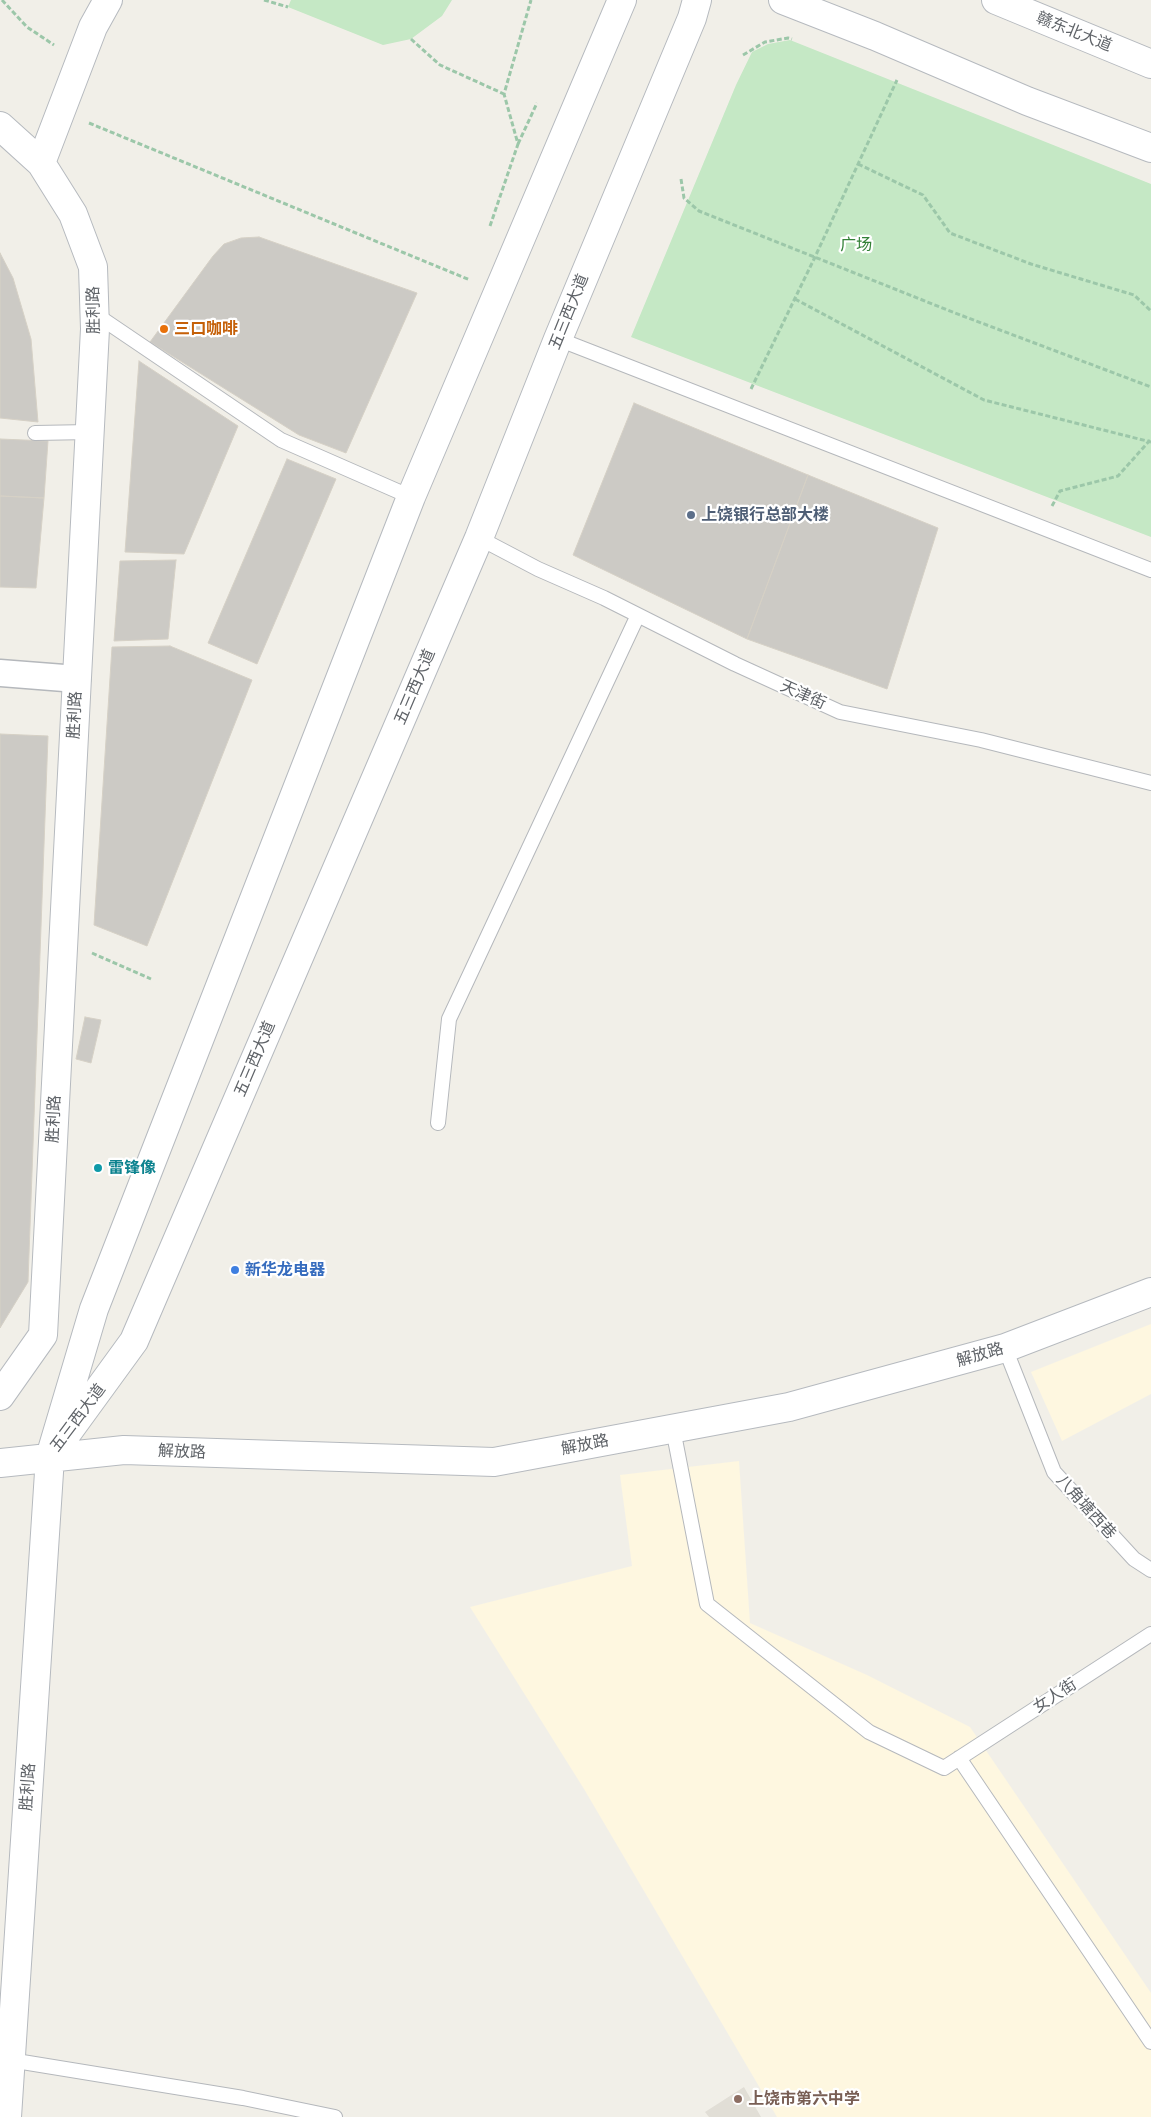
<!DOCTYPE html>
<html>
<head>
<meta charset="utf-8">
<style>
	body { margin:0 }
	canvas { display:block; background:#f1efe8 }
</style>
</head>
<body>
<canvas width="1151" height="2117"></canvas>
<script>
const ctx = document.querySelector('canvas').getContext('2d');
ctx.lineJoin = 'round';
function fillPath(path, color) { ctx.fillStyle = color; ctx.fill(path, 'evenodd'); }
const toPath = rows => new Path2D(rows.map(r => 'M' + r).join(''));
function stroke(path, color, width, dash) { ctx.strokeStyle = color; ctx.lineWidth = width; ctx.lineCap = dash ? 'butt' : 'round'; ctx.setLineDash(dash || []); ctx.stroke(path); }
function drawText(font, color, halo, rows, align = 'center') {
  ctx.font = font + ' Cabin,"Noto Sans SC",sans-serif'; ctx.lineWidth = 4.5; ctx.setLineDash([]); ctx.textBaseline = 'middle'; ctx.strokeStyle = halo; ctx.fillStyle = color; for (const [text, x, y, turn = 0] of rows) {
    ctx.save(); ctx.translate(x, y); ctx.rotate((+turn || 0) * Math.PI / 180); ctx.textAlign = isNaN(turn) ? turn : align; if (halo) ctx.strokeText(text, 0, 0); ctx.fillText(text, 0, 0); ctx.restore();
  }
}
fillPath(toPath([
	[1151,1324,1151,1394,1062,1441,1031,1372],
	[739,1461,750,1623,867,1675,970,1727,1151,1993,1151,2117,777,2117,584,1789,470,1607,632,1566,620,1475]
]), '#fef7e0');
fillPath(toPath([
	[744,2087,761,2117,709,2117,705,2112]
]), '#e1ded6');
fillPath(toPath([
	[291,0,452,0,442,16,411,39,383,45,288,7],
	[790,40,1151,184,1151,537,631,337,736,85,752,52,768,44]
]), '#c5e8c5');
const building = toPath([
	[259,237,417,293,346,453,299,435,150,342,213,256,224,244,241,238,259,237],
	[0,253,13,278,31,339,38,422,0,418,0,253],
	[139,361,238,426,184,554,125,552,139,361],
	[634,403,808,475,747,639,573,555,634,403],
	[0,439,48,441,44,498,0,496,0,439],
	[287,459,336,479,257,664,208,643,287,459],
	[808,475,938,528,887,689,747,639,808,475],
	[0,496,44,498,36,588,0,587,0,496],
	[176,560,168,639,114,641,120,561,176,560],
	[170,646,252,680,147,946,94,925,112,647,170,646],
	[0,734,48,736,28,1282,0,1328,0,734],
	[85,1017,101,1020,91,1063,76,1059,85,1017]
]);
fillPath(building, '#cccac5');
stroke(building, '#d6d1c6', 1);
const lane = toPath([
	[95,314,281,440,411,497],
	[558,339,1151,570],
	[35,433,90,432],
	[479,538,538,569,604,598,735,664,840,712,981,740,1151,783],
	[438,1123,449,1019,638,615],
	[1005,1348,1054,1472,1134,1559,1151,1570],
	[673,1429,707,1604,869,1732,944,1768,1151,1634],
	[959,1758,1151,2042],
	[10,2060,243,2098,335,2117]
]);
const street = toPath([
	[0,673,77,679]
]);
const secondary = toPath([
	[783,0,875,36,1027,101,1151,148],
	[996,0,1151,64],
	[0,126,41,163,73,214,93,267,95,329,43,1335,0,1396],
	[41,163,93,27,108,0],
	[62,1440,134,1341,479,538,558,339,692,18,697,0],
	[0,1463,124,1450,494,1462,789,1407,1005,1348,1151,1292],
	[7,2117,50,1457,94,1309,411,497,622,0]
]);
stroke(lane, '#b5b8bc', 16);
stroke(street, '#b5b8bc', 29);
stroke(secondary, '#b6babf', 30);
stroke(toPath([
	[2,0,27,27,54,45],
	[264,0,288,7],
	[411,39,440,65,504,94],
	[743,55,765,42,788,38,792,39],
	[89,123,470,280],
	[518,144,537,103],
	[858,164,923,195,950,233,1031,264,1134,295,1151,311],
	[681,179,684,198,699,211,955,313,1151,387],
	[490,226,518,144,504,94,531,0],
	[795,299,984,400,1151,442],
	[751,389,815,257,897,80],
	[1052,506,1060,491,1118,476,1151,439],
	[92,953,151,979]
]), '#9cc7a9', 3, [5, 2.5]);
stroke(lane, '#fff', 14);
stroke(street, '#fff', 26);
stroke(secondary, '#fff', 28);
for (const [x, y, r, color] of [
	[164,329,5,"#e8710a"],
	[691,515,5,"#5c6f8a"],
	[98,1168,5,"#0f9aa8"],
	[235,1270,5,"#3f7fe0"],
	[738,2099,5,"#8d6e63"]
]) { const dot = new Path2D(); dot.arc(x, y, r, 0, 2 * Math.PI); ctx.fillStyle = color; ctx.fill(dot); stroke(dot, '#fff', 2); }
drawText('16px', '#5f6368', '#fff', [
	["赣东北大道",1074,32,22],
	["胜利路",94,310,-91],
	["五三西大道",569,312,-68],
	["五三西大道",415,687,-67],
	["天津街",803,695,24],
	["胜利路",75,715,-87],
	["五三西大道",255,1059,-67],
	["胜利路",54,1119,-87],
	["解放路",980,1355,-16],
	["五三西大道",78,1418,-53],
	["解放路",585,1445,-11],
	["解放路",182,1452,2],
	["八角塘西巷",1086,1507,48],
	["女人街",1055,1696,-33],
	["胜利路",28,1787,-86]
]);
drawText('16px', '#348238', '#fff', [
	["广场",856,245]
]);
drawText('bold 16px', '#c56008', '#fff', [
	["三口咖啡",174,329]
], 'left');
drawText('bold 16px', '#4e5e75', '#fff', [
	["上饶银行总部大楼",701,515]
], 'left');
drawText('bold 16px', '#0d838f', '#fff', [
	["雷锋像",108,1168]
], 'left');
drawText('bold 16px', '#366cbe', '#fff', [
	["新华龙电器",245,1270]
], 'left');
drawText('bold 16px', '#785e54', '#fff', [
	["上饶市第六中学",748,2099]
], 'left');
</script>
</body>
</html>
